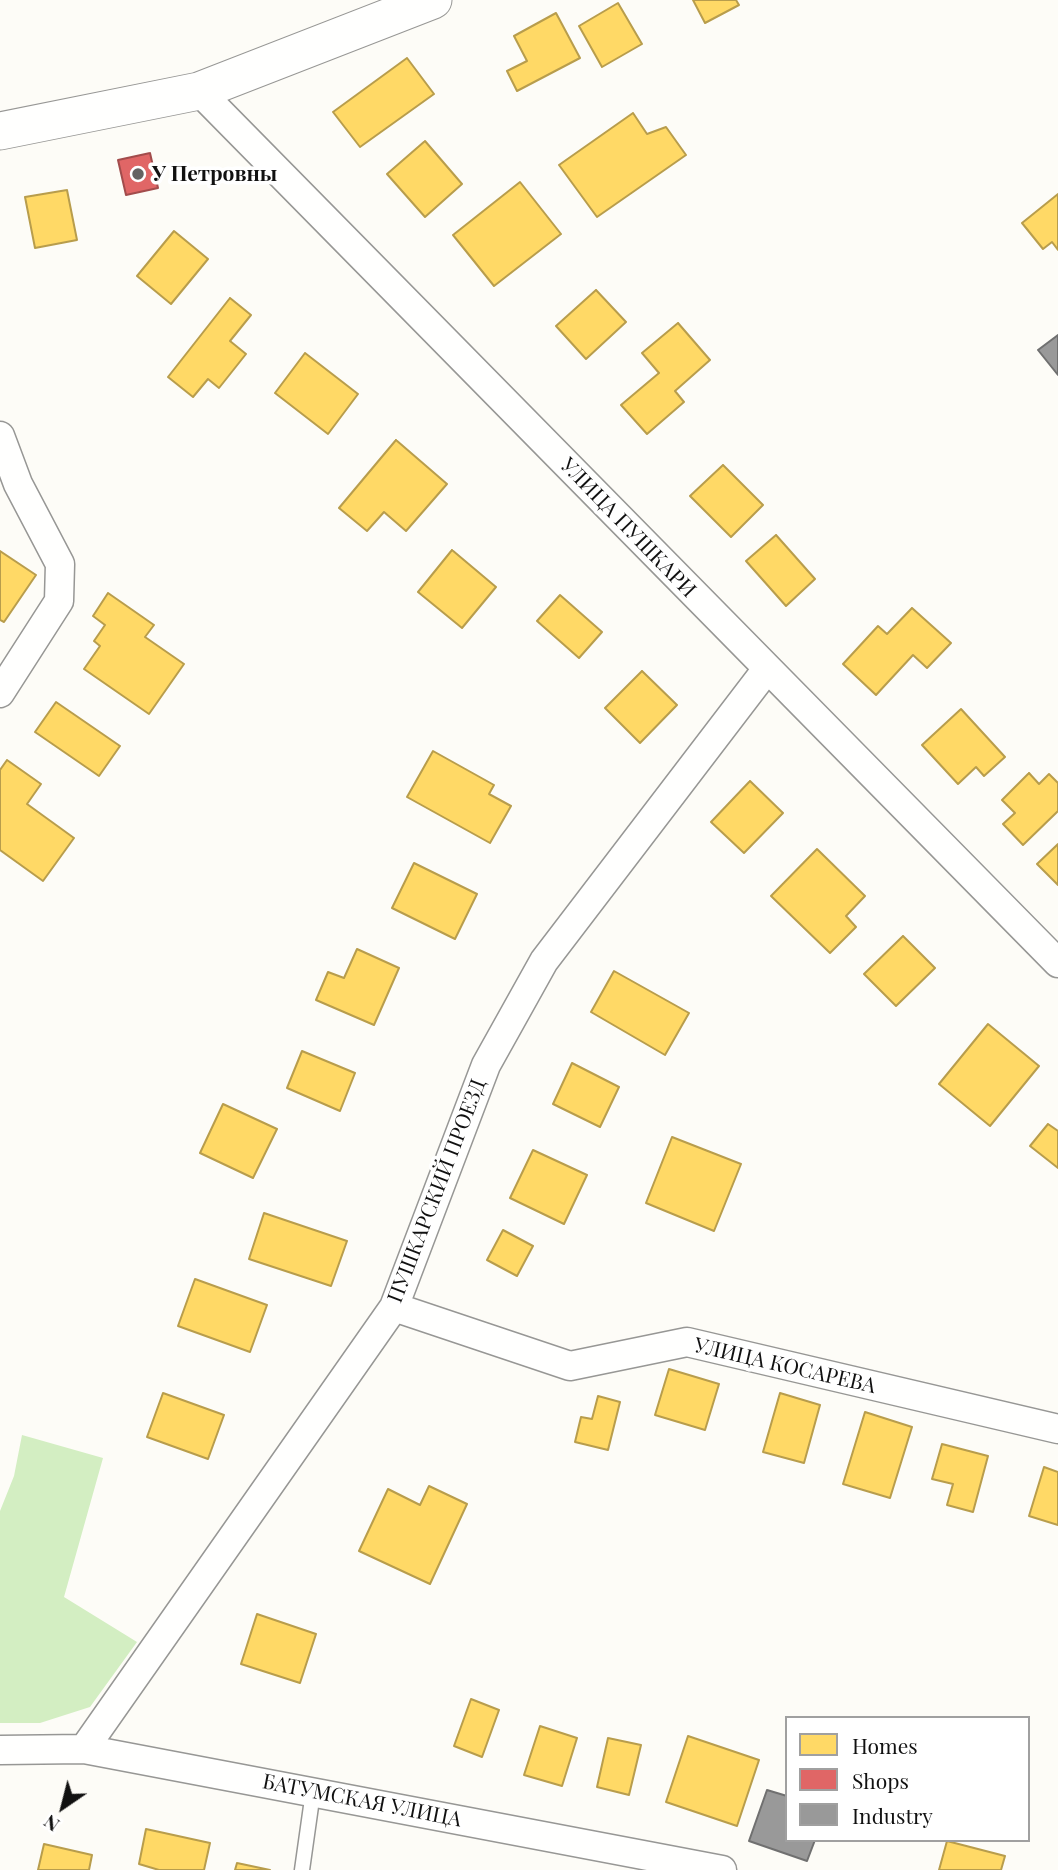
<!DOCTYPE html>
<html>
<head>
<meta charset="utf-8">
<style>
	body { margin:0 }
	#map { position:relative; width:1058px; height:1870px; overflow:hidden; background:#fdfcf7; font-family:"Playfair Display",serif }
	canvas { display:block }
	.legend { position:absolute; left:785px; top:1716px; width:245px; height:126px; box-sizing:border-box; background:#fff; border:2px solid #a0a0a0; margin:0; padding:9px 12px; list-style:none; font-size:21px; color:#111 }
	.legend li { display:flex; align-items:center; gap:14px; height:35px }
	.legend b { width:35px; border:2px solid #a0a0a0 }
	.north { position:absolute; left:28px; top:1772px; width:70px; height:70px; -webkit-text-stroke:5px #fff; paint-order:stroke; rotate:215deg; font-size:19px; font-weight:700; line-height:28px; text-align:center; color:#111 }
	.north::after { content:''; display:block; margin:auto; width:24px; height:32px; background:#111; clip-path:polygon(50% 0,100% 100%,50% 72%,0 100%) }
</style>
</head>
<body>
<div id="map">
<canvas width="1058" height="1870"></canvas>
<ul class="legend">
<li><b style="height:19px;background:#ffd966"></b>Homes</li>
<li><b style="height:19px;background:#e06666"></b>Shops</li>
<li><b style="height:19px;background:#999"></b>Industry</li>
</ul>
<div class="north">N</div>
</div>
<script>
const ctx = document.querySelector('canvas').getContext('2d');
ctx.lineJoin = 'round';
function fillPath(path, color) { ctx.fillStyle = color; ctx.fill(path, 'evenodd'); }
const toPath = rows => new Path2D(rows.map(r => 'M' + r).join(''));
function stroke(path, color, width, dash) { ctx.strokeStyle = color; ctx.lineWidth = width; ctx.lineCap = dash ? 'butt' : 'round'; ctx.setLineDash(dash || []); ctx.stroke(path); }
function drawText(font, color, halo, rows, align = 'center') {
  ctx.font = font + ' "Playfair Display",serif'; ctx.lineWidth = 7; ctx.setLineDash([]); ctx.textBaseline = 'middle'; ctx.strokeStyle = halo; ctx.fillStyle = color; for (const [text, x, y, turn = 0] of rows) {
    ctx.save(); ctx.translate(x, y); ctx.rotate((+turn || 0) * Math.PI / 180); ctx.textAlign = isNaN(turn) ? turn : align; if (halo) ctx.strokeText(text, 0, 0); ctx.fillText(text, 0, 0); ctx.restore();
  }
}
fillPath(toPath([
	[22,1435,103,1458,64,1597,137,1642,90,1707,40,1723,0,1723,0,1511,14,1476]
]), '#d3eec2');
const homes = toPath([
	[693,0,736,0,739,5,705,23,693,0],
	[618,3,642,44,602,67,579,26,618,3],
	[556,13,580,58,517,91,507,71,527,61,514,36,556,13],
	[407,58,434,94,360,147,333,112,407,58],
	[633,113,647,134,666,127,686,155,597,217,559,165,633,113],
	[425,141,462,184,425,217,387,174,425,141],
	[520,182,561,234,494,286,453,235,520,182],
	[67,190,77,240,35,248,25,197,67,190],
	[1058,194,1058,250,1052,242,1043,249,1022,223,1058,194],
	[174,231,208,259,171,304,137,276,174,231],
	[596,290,626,322,586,359,556,326,596,290],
	[230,298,251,315,230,341,246,354,219,388,208,379,193,397,168,377,230,298],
	[678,323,710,360,675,391,684,402,647,434,621,405,659,373,642,353,678,323],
	[305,353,358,394,328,434,275,393,305,353],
	[396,440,447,484,406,531,384,512,367,531,339,508,396,440],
	[723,465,763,505,731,537,690,496,723,465],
	[776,535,815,579,786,606,746,561,776,535],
	[452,550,496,587,462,628,418,592,452,550],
	[0,551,36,575,4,622,0,620,0,551],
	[108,593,154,625,145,637,184,664,149,714,84,669,100,646,94,641,105,625,93,616,108,593],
	[560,595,602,632,579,658,537,621,560,595],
	[912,608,951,643,927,668,913,655,876,695,843,664,878,626,887,634,912,608],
	[642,671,677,705,640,743,605,708,642,671],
	[56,702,120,746,99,776,35,732,56,702],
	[961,709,1005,757,984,776,976,767,958,784,922,745,961,709],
	[433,751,494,785,489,794,511,806,490,843,407,797,433,751],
	[7,760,41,784,27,804,74,838,43,881,0,850,0,770,7,760],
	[1029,773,1039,784,1049,774,1058,783,1058,811,1023,845,1003,824,1015,813,1002,800,1029,773],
	[750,781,783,813,744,853,711,822,750,781],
	[1058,844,1058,885,1037,864,1058,844],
	[817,849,865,896,846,916,856,927,830,953,771,896,817,849],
	[414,863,477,894,455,939,392,908,414,863],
	[903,936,935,968,896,1006,864,974,903,936],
	[357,949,399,968,374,1025,316,1000,328,972,344,978,357,949],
	[614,971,689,1013,665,1055,591,1012,614,971],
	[988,1024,1039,1066,990,1126,939,1084,988,1024],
	[302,1051,355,1073,340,1111,287,1088,302,1051],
	[572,1063,619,1087,600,1127,553,1104,572,1063],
	[223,1104,277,1129,253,1178,200,1153,223,1104],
	[1048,1124,1058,1131,1058,1168,1030,1146,1048,1124],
	[672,1137,741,1164,714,1231,646,1203,672,1137],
	[533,1150,587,1175,564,1224,510,1198,533,1150],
	[264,1213,347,1241,331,1286,249,1259,264,1213],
	[503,1230,533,1246,517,1276,487,1260,503,1230],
	[195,1279,267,1305,250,1352,178,1326,195,1279],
	[669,1369,719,1384,705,1430,655,1415,669,1369],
	[163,1393,224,1415,208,1459,147,1437,163,1393],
	[780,1393,820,1405,804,1463,763,1452,780,1393],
	[598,1396,620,1402,608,1450,575,1442,581,1417,592,1419,598,1396],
	[865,1412,912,1427,890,1498,843,1484,865,1412],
	[942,1444,988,1456,973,1512,947,1505,953,1484,932,1479,942,1444],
	[1044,1467,1058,1472,1058,1525,1029,1516,1044,1467],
	[429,1486,467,1504,430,1584,359,1551,388,1489,420,1505,429,1486],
	[257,1614,316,1634,300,1683,241,1664,257,1614],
	[471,1699,499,1710,482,1757,454,1746,471,1699],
	[540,1726,577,1738,562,1786,524,1775,540,1726],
	[688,1736,759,1760,737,1826,666,1802,688,1736],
	[608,1738,641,1745,629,1795,597,1787,608,1738],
	[146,1829,210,1843,204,1870,159,1870,139,1864,146,1829],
	[947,1841,1005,1856,1001,1870,939,1870,947,1841],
	[44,1844,92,1855,89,1870,38,1870,44,1844],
	[237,1863,270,1870,235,1870,237,1863]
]);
fillPath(homes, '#ffd966');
stroke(homes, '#b89d4c', 2);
const shops = toPath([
	[150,153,158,188,126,195,118,160,150,153]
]);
fillPath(shops, '#e06666');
stroke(shops, '#a24c4c', 2);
const industry = toPath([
	[1058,335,1058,375,1038,350,1058,335],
	[767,1790,787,1796,787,1840,815,1840,807,1861,749,1841,767,1790]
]);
fillPath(industry, '#999');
stroke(industry, '#707070', 2);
const service = toPath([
	[302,1870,313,1792]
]);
const minor = toPath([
	[199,91,1058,963],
	[0,436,18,484,60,564,59,601,0,693],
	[394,1307,570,1366,687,1342,1058,1429],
	[84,1749,394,1307,486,1065,544,961,767,669],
	[0,1750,84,1749,722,1870]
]);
const tertiary = toPath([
	[0,131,199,91,433,0]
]);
stroke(service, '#979795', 17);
stroke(minor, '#979795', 31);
stroke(tertiary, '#979795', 39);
stroke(service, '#fffffe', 14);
stroke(minor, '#fffffe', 28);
stroke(tertiary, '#fffffe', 37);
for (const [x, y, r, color] of [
	[138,174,7,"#646362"]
]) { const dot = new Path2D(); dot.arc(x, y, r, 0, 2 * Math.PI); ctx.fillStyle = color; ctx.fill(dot); stroke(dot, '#fff', 2.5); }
drawText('bold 21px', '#111', '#fff', [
	["У Петровны",152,174]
], 'left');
drawText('21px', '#111', '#fff', [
	["УЛИЦА ПУШКАРИ",628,528,46],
	["ПУШКАРСКИЙ ПРОЕЗД",437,1191,-69],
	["УЛИЦА КОСАРЕВА",785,1366,13],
	["БАТУМСКАЯ УЛИЦА",362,1801,11]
]);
</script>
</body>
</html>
